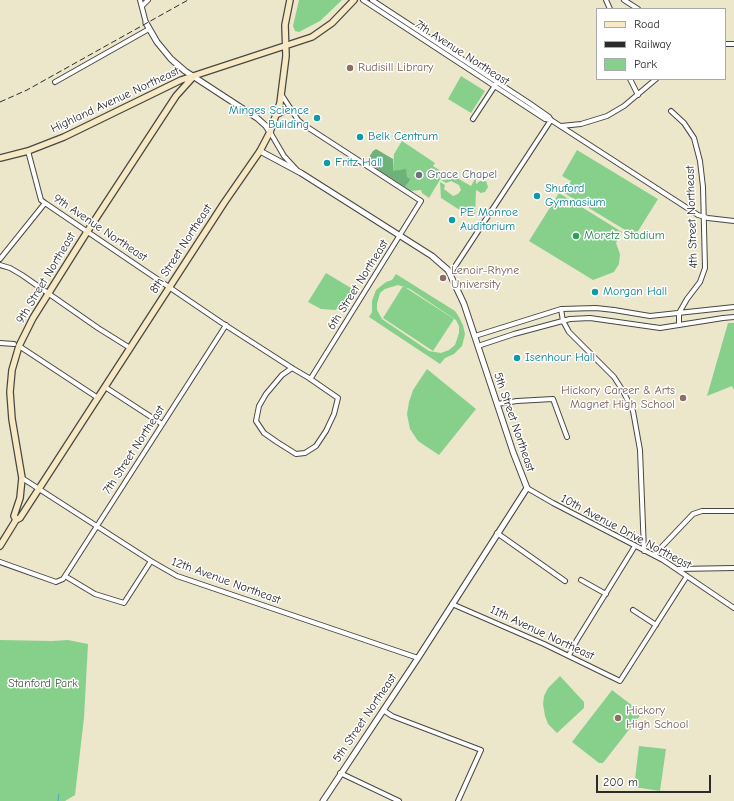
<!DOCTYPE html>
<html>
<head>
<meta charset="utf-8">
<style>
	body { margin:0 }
	#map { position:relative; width:734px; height:801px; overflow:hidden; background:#ece7cb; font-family:"Comic Neue",sans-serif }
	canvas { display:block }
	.legend { position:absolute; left:596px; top:8px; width:130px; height:72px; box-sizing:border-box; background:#fff; border:1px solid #aaa; margin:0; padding:5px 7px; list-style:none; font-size:12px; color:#2b2b2b }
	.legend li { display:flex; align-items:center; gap:8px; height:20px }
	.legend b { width:20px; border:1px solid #aaa }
	.scale { position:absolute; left:596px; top:775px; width:115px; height:18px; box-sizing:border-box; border:2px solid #2b2b2b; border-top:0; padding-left:5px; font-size:12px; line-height:14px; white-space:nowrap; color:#2b2b2b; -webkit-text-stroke:3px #fff; paint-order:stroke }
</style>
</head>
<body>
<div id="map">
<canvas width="734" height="801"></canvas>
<ul class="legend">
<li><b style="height:5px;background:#f7e9c3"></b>Road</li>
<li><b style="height:5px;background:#2b2b2b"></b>Railway</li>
<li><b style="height:11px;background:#87d08c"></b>Park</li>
</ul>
<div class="scale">200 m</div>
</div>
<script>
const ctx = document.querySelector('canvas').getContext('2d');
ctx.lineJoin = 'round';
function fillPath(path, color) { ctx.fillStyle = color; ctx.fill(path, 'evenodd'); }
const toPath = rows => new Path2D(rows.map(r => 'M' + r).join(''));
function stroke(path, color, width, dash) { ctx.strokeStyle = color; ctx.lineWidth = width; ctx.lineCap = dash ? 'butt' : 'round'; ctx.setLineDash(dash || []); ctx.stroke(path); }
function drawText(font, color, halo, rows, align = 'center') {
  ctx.font = font + ' "Comic Neue",sans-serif'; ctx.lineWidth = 3; ctx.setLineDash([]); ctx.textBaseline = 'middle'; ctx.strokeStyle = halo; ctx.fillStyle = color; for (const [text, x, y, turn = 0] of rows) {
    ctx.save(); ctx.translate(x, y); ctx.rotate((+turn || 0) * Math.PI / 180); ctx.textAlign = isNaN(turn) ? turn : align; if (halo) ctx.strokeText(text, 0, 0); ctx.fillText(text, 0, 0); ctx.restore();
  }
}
fillPath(toPath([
	[299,0,342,0,320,21,299,32,295,31,293,26],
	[461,76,485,91,471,113,448,99],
	[402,141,435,163,433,166,444,173,429,198,422,193,421,190,411,191,405,187,411,179,393,171,394,154],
	[577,150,658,199,635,236,564,193,571,181,562,176],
	[476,177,476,184,480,181,486,181,488,187,485,192,481,193,476,190,475,216,466,214,441,198,440,182,445,185,444,189,453,196,458,194,461,190,459,185,451,181,446,183,441,180,457,178,471,186],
	[559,193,622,232,616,243,620,254,619,264,614,272,593,280,529,241],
	[326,273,356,291,348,302,335,310,321,309,308,302],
	[396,274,455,311,459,317,463,325,465,334,462,346,454,354,445,358,440,364,369,317,372,312,372,301,376,290,386,282,392,280],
	[398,285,410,289,456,320,459,326,459,333,455,345,449,350,441,353,429,351,382,319,377,310,377,304,380,293,385,289],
	[403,286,454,319,433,351,383,318],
	[728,323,734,323,734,390,732,386,707,396],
	[427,369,476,409,439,455,418,441,410,429,407,414,409,402,413,390],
	[0,640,52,641,68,640,88,644,84,718,75,795,65,801,0,801],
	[560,676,584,702,584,708,557,733,548,724,545,716,543,704,544,696,548,688],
	[612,690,642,713,603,763,599,763,572,742],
	[639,746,666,749,660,791,634,787]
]), '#87d08c');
fillPath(toPath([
	[376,149,393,159,393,171,406,169,407,177,411,179,405,187,366,162,373,151]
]), '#6db278');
stroke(toPath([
	[58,801,59,794]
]), '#40b0ba', 1);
const minor = toPath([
	[140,0,146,23],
	[363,0,545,119,551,120],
	[372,0,529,103,549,117,551,120,698,215,708,218,734,221],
	[606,0,610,9],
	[624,0,638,9],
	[142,6,148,0],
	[725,44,734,44],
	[630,79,638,95],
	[55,82,149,29],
	[281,94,298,120,304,125,421,201,311,378],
	[671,111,684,123,694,138,700,161,703,187,705,268,700,282,687,299,679,313,679,325],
	[275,116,284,112,292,112],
	[473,119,496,84],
	[561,126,581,124,607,116,624,106,656,79],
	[270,132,284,156,296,169],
	[28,151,41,200,45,203,222,323,292,368,309,378,338,398,334,414,326,431,316,446,305,453,296,454,277,442,264,433,256,421,259,406,266,394,282,375,292,368],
	[0,259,45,203],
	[0,265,10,268,22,275,98,328,130,348],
	[450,274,551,120],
	[561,309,563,321,569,332,614,377,623,391,633,411,640,450,644,551],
	[475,336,561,309,596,308,614,310,650,316,734,307],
	[0,343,14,344],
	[19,346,98,398],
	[478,346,514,334,570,319,590,318,660,328,723,318,734,317],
	[105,387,162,424],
	[497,404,517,401,553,399,567,437],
	[22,478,151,561,177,576,418,658],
	[527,488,553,503,663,560,734,608],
	[497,533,565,581],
	[654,555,693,514,702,511,734,511],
	[0,562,56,582,63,579,226,325],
	[678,569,734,568],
	[65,576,95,594,124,603,151,561],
	[581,580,606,594],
	[452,604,544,644,620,681,687,576],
	[633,610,656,625],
	[569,655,577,640,635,546],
	[383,710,392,716,481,750,458,801],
	[340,773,399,801]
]);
const tertiary = toPath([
	[146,23,157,42,171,59,185,71,257,118,266,126,270,132],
	[260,151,301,173,432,256,448,270,464,304,513,452,527,488,418,658,323,801]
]);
const secondary = toPath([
	[0,158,28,151,64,137,181,80,312,37,332,23,354,0],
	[16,520,14,516,20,498,22,478,12,419,10,392,12,370,19,346,33,318,87,232,176,96,194,76],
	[0,546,16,520,20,518,224,203,260,151,270,132,280,103,286,56,285,25,290,0]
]);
stroke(minor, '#484743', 6);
stroke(tertiary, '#484743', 7);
stroke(secondary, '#484743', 8);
stroke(minor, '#fff', 4);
stroke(tertiary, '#fff', 5);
stroke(secondary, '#f7e9c3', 5.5);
stroke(toPath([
	[0,102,27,90,188,0]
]), '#2b2b2b', 1, [6, 3]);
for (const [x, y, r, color] of [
	[350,68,4,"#8d6e63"],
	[317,118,4,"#0f9aa8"],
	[360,137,4,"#0f9aa8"],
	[327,163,4,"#0f9aa8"],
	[419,175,4,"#6b7280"],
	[537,196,4,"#0f9aa8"],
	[452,220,4,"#0f9aa8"],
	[576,236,4,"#2e9e5b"],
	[443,278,4,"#8d6e63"],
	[595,292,4,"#0f9aa8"],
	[517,358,4,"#0f9aa8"],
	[683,398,4,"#8d6e63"],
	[618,718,4,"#8d6e63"]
]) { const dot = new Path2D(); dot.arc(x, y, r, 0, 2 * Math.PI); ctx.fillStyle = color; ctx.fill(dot); stroke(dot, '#fff', 1.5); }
drawText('12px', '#2b2b2b', '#fff', [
	["7th Avenue Northeast",462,53,33],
	["Highland Avenue Northeast",115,100,-25],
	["4th Street Northeast",692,217,-92],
	["9th Avenue Northeast",100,228,34],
	["8th Street Northeast",181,249,-57],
	["9th Street Northeast",46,278,-59],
	["6th Street Northeast",358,285,-58],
	["5th Street Northeast",514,422,71],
	["7th Street Northeast",134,450,-57],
	["10th Avenue Drive Northeast",626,532,28],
	["12th Avenue Northeast",226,581,20],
	["11th Avenue Northeast",542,633,25],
	["5th Street Northeast",365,718,-56]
]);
drawText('12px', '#785e54', '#fff', [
	["Rudisill Library",358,68],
	["Lenoir-Rhyne",451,271],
	["University",451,285],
	["Hickory Career & Arts",675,391,"right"],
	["Magnet High School",675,405,"right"],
	["Hickory",626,711],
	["High School",626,725]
], 'left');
drawText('12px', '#0d838f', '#fff', [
	["Minges Science",309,111,"right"],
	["Building",309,125,"right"],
	["Belk Centrum",368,137],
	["Fritz Hall",335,163],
	["Shuford",545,189],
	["Gymnasium",545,203],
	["PE Monroe",460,213],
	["Auditorium",460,227],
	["Morgan Hall",603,292],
	["Isenhour Hall",525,358]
], 'left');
drawText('12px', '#5b616d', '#fff', [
	["Grace Chapel",427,175]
], 'left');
drawText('12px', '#27864d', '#fff', [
	["Moretz Stadium",584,236]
], 'left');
drawText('12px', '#475d48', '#fff', [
	["Stanford Park",43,684]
]);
</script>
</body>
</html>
